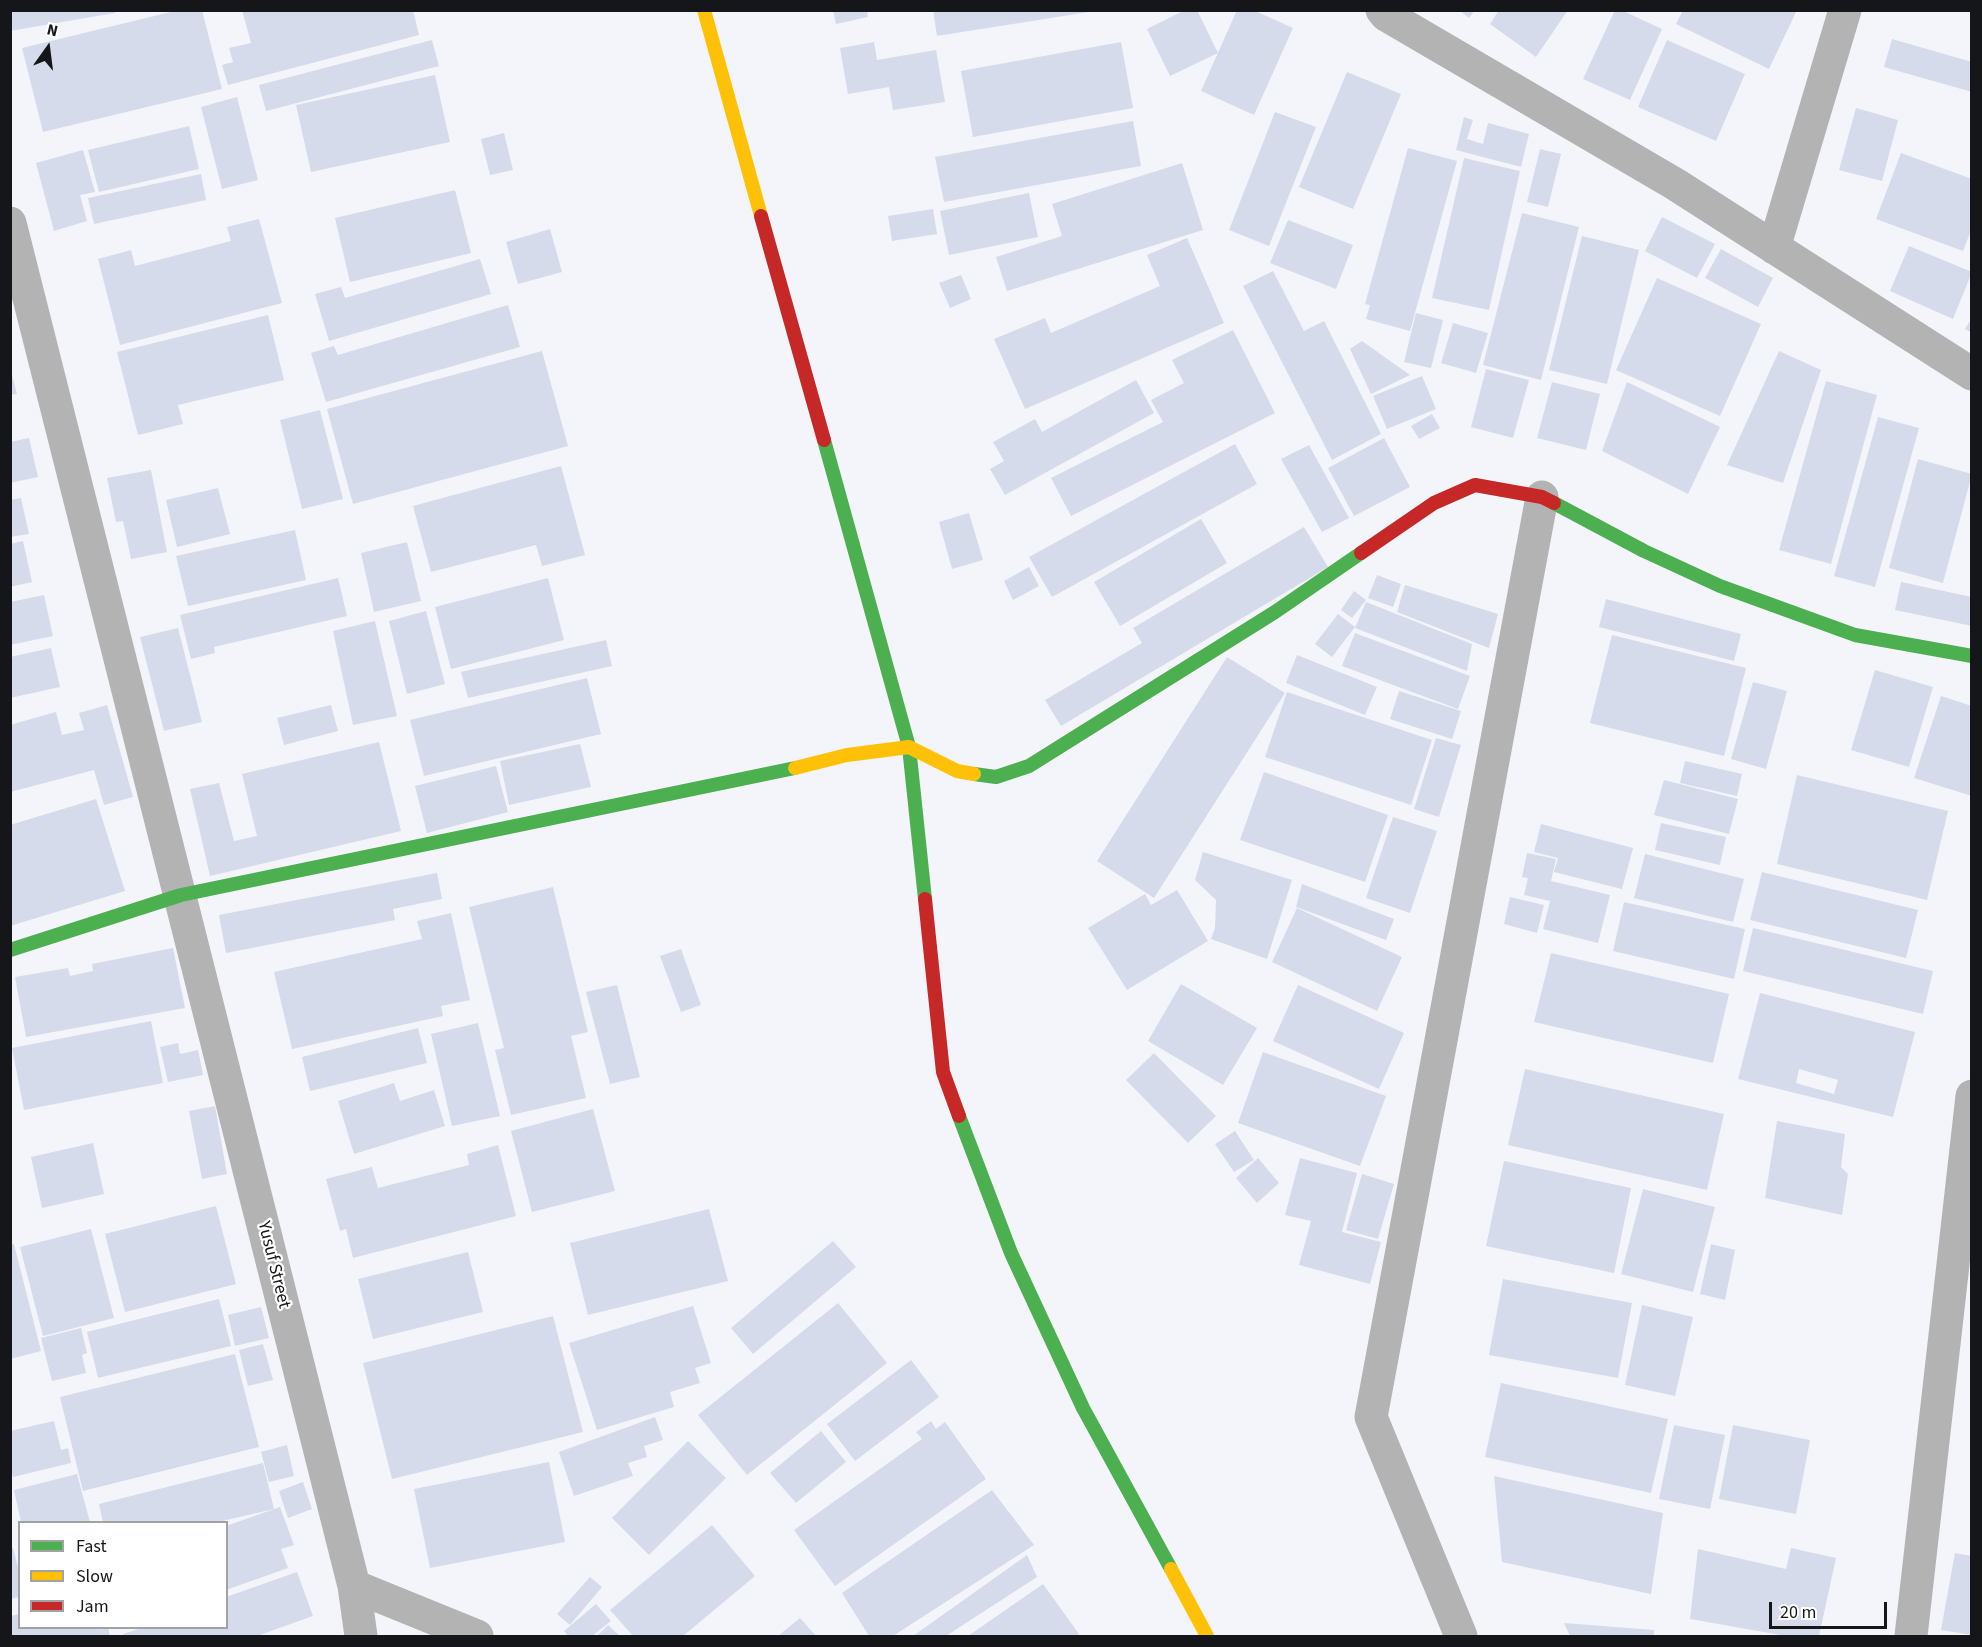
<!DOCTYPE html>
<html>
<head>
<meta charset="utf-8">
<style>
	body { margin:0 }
	#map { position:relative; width:1982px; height:1647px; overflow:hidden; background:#f4f5fa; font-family:"Source Sans 3",sans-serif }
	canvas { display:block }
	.frame { position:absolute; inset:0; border:12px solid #151619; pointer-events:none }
	.legend { position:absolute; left:18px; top:1521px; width:210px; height:108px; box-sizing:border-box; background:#fff; border:2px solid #a1a2a3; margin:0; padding:8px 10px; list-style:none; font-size:18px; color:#151619 }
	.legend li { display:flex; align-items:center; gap:12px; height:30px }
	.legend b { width:30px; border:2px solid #a1a2a3 }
	.north { position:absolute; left:18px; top:18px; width:60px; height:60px; -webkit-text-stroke:4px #fff; paint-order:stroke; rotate:14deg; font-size:16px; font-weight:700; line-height:24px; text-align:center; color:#151619 }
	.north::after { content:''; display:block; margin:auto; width:21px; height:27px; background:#151619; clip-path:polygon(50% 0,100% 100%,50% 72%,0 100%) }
	.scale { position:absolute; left:1769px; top:1602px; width:118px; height:27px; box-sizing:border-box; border:3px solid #151619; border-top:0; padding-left:8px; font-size:18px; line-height:21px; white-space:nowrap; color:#151619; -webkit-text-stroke:4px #fff; paint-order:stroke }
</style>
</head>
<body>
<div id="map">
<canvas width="1982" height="1647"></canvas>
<div class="frame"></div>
<ul class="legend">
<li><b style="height:8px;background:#4caf50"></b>Fast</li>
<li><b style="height:8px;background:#ffc107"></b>Slow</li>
<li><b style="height:8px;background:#c62828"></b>Jam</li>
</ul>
<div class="north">N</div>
<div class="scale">20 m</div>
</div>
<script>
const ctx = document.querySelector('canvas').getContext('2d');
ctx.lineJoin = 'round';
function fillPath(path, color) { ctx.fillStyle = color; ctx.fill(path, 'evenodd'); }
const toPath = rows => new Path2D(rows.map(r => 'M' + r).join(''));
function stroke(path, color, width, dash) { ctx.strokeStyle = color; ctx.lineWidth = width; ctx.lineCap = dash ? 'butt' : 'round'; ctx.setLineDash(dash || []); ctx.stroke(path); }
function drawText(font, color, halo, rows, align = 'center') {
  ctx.font = font + ' "Source Sans 3",sans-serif'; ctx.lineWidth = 4.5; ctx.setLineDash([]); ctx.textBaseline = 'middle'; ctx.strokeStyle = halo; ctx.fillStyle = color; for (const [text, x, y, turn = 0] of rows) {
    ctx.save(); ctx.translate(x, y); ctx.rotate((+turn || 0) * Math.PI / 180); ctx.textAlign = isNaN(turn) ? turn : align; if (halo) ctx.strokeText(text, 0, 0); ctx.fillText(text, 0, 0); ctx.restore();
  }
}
fillPath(toPath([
	[10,10,114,10,115,13,10,31],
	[179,10,202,10,222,89,43,132,22,48],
	[242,10,413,10,419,35,228,85,222,65,233,62,229,48,251,43],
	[833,10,867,10,868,17,836,24],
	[933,10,1089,10,1089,12,937,36],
	[1185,10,1197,10,1218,53,1170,76,1147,29],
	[1237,10,1253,10,1293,28,1254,115,1201,91],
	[1459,10,1475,10,1469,18],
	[1499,10,1568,10,1536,57,1490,24],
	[1615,10,1621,10,1662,29,1630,100,1583,79],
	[1683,10,1797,10,1769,69,1676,24],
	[1892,39,1972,62,1972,92,1884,67],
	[432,40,439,66,266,111,259,85],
	[1667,40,1745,74,1716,141,1638,107],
	[874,42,877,60,936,50,945,102,893,110,889,87,848,94,840,48],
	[1121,42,1133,108,973,137,961,71],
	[1347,72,1401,94,1353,209,1299,187],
	[435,75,450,142,311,172,296,105],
	[237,97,258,180,222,189,201,107],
	[1856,108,1898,120,1882,181,1839,170],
	[1275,112,1316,127,1269,246,1229,230],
	[1464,117,1473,120,1467,139,1483,144,1488,123,1529,134,1521,167,1456,150],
	[1133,121,1141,166,944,202,935,157],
	[189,126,199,169,99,192,88,150],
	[504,133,513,170,490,175,481,139],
	[1408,148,1457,161,1410,331,1366,319,1370,305,1365,304],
	[1540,149,1561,154,1548,207,1527,202],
	[83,150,95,192,80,195,87,221,54,231,36,163],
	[1901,153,1972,179,1972,228,1963,251,1876,219],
	[1464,158,1520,171,1489,310,1432,298],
	[1182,163,1203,230,1007,291,996,257,1062,236,1052,204],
	[201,174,206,200,94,224,88,198],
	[455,190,471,253,350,282,335,218],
	[1029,193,1038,237,949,255,940,211],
	[933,209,937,234,892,241,888,216],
	[1522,213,1579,227,1541,380,1483,365],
	[1662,217,1715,244,1697,278,1645,251],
	[259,219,282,303,120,345,98,259,131,250,135,266,231,241,227,227],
	[1288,220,1353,245,1336,289,1270,263],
	[550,229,562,272,518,284,506,242],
	[1582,236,1639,250,1607,384,1549,370],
	[1187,238,1224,323,1025,409,994,339,1045,318,1051,333,1160,286,1147,255],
	[1909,246,1972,272,1953,319,1890,291],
	[1721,249,1773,278,1758,307,1705,278],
	[480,259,491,294,329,341,315,294,341,287,345,298],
	[1273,271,1304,331,1324,321,1381,434,1332,460,1243,286],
	[961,275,971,299,950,308,939,283],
	[1657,278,1761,324,1720,416,1616,370],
	[508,305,520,347,326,402,311,353,334,346,338,355],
	[1416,313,1443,320,1431,368,1404,362],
	[268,315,284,380,178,405,183,424,138,435,117,352],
	[1972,318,1972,333,1965,329],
	[1453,323,1488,333,1476,373,1441,363],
	[1233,330,1275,413,1071,516,1051,478,1163,422,1151,400,1184,383,1172,360],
	[1362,341,1410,375,1371,394,1350,349],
	[542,351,568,446,353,504,327,409],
	[1779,351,1821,370,1783,483,1727,465],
	[10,367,17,394,10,395],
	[1486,369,1529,380,1513,438,1471,427],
	[1422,376,1436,409,1387,429,1373,396],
	[1136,380,1154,413,1005,495,990,469,1004,461,993,442,1035,419,1042,432],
	[1826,381,1877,395,1831,564,1779,550],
	[1552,382,1600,394,1586,450,1537,438],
	[1627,382,1720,427,1688,494,1602,451],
	[320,410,343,499,302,509,280,420],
	[1432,414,1440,428,1419,439,1411,426],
	[1878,417,1919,428,1875,587,1834,576],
	[29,438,38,477,10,483,10,442],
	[1384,438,1410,487,1354,516,1328,468],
	[1235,444,1257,484,1052,597,1029,557],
	[1309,445,1349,518,1322,532,1281,459],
	[1918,459,1972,474,1943,583,1889,568],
	[561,466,585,555,542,566,536,545,431,572,413,506],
	[151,470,167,552,131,559,123,521,116,522,107,478],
	[218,488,230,534,177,547,166,500],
	[21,498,29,534,10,537,10,500],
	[969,513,983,560,952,569,939,522],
	[1201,519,1227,563,1120,626,1094,582],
	[1304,527,1328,567,1061,726,1045,700,1142,643,1133,628],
	[295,530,306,580,188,606,176,556],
	[23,541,32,582,10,587,10,544],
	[407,542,421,601,374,612,361,553],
	[1029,567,1039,586,1013,600,1004,581],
	[1377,575,1401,584,1393,607,1368,598],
	[338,578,347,616,214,647,215,653,191,659,180,615],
	[548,578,564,640,451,669,435,607],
	[1901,582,1972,597,1972,626,1895,610],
	[1405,585,1498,614,1489,648,1397,612],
	[1354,591,1366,600,1352,618,1341,610],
	[44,595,53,636,10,645,10,602],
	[1606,599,1741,634,1734,661,1599,627],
	[1366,602,1472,644,1467,671,1355,628],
	[426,611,445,684,407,694,389,621],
	[1338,614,1355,627,1332,657,1315,644],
	[375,621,397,716,353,725,333,631],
	[178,628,202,722,164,731,140,637],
	[1355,633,1470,676,1458,709,1342,666],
	[1612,635,1746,668,1724,756,1590,723],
	[606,640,612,666,468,698,461,672],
	[51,648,60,687,10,698,10,657],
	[1297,655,1377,687,1365,715,1286,683],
	[1227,657,1285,693,1154,898,1097,861],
	[1875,670,1933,687,1909,767,1851,750],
	[587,678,601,734,424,776,410,720],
	[1753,682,1787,691,1766,769,1731,759],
	[1399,691,1461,711,1452,739,1390,719],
	[1287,692,1432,740,1411,805,1265,757],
	[1941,696,1972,706,1972,796,1914,778],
	[107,705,133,797,104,805,94,770,10,792,10,725,56,712,62,735,84,730,79,713],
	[331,705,338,731,284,745,277,718],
	[1436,738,1461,745,1439,817,1414,809],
	[379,742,401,831,210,876,190,789,219,783,234,841,257,836,242,774],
	[580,744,591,787,509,805,500,761],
	[1685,761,1742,774,1737,796,1680,783],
	[496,766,508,812,427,833,415,786],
	[1264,772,1388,815,1365,882,1240,840],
	[1797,775,1948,811,1927,900,1777,864],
	[1664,780,1738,799,1729,834,1654,815],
	[96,799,125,891,10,926,10,825],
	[1393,817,1437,831,1410,913,1366,898],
	[1661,823,1726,837,1720,865,1655,850],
	[1541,824,1633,848,1622,889,1554,872,1558,858,1534,852],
	[1203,852,1292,880,1267,959,1211,939,1215,928,1216,900,1195,880],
	[1527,853,1556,859,1551,881,1610,895,1598,943,1543,929,1550,901,1524,895,1528,878,1522,877],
	[1645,854,1744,879,1733,922,1634,898],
	[1762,872,1918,910,1906,958,1750,920],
	[437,873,442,899,393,909,395,920,226,953,219,915],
	[1302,884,1394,919,1386,940,1296,907],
	[553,887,588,1032,571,1036,586,1098,511,1115,495,1050,504,1048,469,907],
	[1177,890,1208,941,1127,990,1088,928,1145,894,1151,905],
	[1510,897,1544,905,1537,933,1504,924],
	[1624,902,1745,929,1734,979,1613,951],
	[1297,908,1402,957,1377,1011,1272,962],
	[451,913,470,1000,441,1006,443,1016,292,1049,274,972,422,939,417,921],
	[1753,928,1933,971,1923,1014,1743,971],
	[173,948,185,1008,26,1037,15,977,68,968,70,976,93,971,92,964],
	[681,949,701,1005,681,1012,660,956],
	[1551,953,1729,994,1713,1063,1534,1022],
	[1181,984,1257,1028,1223,1085,1148,1041],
	[617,985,640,1077,610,1084,586,992],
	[1298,985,1404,1033,1379,1089,1273,1041],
	[1760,993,1915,1032,1893,1117,1738,1079],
	[1799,1069,1838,1080,1834,1094,1796,1083],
	[151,1021,163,1083,24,1110,12,1048],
	[478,1023,500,1116,452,1126,431,1034],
	[418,1028,427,1063,310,1091,302,1057],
	[178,1043,180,1054,198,1050,203,1075,168,1082,160,1047],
	[1263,1052,1386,1096,1360,1166,1238,1123],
	[1154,1053,1216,1116,1188,1143,1126,1080],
	[1525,1069,1724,1114,1707,1190,1508,1145],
	[394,1083,400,1101,434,1090,445,1126,354,1154,338,1101],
	[215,1106,227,1174,202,1179,189,1111],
	[593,1109,615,1191,532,1212,511,1131],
	[1777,1121,1845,1134,1841,1167,1848,1174,1842,1215,1765,1198],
	[1235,1131,1254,1160,1234,1172,1215,1144],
	[93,1143,104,1194,42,1208,31,1157],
	[498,1145,516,1216,353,1258,346,1229,340,1231,326,1179,372,1167,378,1188,469,1165,467,1154],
	[1258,1158,1279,1183,1257,1203,1236,1178],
	[1300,1158,1357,1173,1342,1232,1381,1242,1370,1284,1299,1265,1311,1221,1285,1215],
	[1504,1161,1631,1188,1614,1273,1486,1246],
	[1362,1174,1394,1184,1378,1239,1346,1230],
	[1643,1189,1715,1207,1693,1292,1621,1274],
	[216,1206,236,1284,125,1312,105,1234],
	[709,1209,728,1281,588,1315,570,1243],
	[91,1229,114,1318,43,1336,20,1247],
	[833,1241,856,1267,753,1354,731,1328],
	[14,1244,41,1351,10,1359,10,1245],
	[1711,1244,1735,1250,1725,1300,1700,1294],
	[468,1252,483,1312,373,1339,358,1279],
	[1503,1279,1632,1303,1618,1378,1489,1355],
	[219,1299,231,1346,98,1378,87,1332],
	[838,1303,887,1363,747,1475,698,1415],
	[1642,1305,1693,1317,1675,1396,1625,1385],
	[693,1306,711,1363,695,1368,700,1383,670,1392,674,1407,597,1430,569,1343],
	[261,1307,269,1338,235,1346,228,1315],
	[553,1316,583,1432,392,1479,363,1363],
	[81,1328,87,1353,82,1355,86,1373,52,1381,41,1338],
	[263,1344,273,1380,248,1386,239,1350],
	[235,1354,259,1447,83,1491,60,1397],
	[911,1360,939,1397,855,1461,827,1424],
	[1501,1383,1668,1419,1651,1493,1485,1457],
	[655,1417,663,1440,644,1446,647,1457,628,1463,633,1476,574,1496,559,1452],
	[54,1421,61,1450,68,1448,71,1463,13,1477,10,1466,10,1431],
	[931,1421,936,1429,945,1422,986,1479,835,1586,794,1530,922,1439,916,1432],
	[1674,1425,1725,1435,1710,1509,1659,1499],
	[1733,1425,1810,1440,1796,1514,1719,1499],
	[821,1431,846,1462,796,1503,770,1473],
	[688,1441,726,1478,649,1555,612,1518],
	[287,1445,294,1476,269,1482,261,1452],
	[549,1462,565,1542,430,1568,414,1489],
	[263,1463,274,1509,218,1522,103,1522,99,1504],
	[77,1474,90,1522,21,1522,14,1490],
	[1494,1476,1663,1513,1651,1594,1502,1562],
	[303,1482,312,1509,288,1518,279,1491],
	[992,1490,1034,1545,893,1636,869,1636,842,1593],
	[280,1507,294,1545,281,1549,288,1568,226,1590,226,1526],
	[712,1525,755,1576,683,1636,633,1636,610,1610],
	[10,1548,13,1548,20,1575,20,1597,10,1599],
	[1791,1548,1836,1558,1819,1636,1786,1636,1690,1619,1698,1549,1786,1569],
	[1955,1553,1972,1556,1972,1635,1941,1630],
	[1027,1555,1037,1577,946,1636,913,1636],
	[297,1572,313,1616,257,1636,125,1636,123,1634,141,1628,226,1628,226,1597],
	[590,1577,602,1587,570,1625,557,1614],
	[1043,1584,1079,1634,1075,1636,968,1636],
	[596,1604,611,1621,592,1636,568,1636,564,1631],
	[20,1614,20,1628,108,1628,110,1636,10,1636,10,1616],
	[800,1618,816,1636,778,1636],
	[1564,1623,1654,1630,1654,1636,1570,1636],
	[608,1625,620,1636,597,1636]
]), '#d5dbea');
stroke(toPath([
	[1382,10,1386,15,1675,184,1972,374],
	[10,223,354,1586,361,1636],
	[1774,248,1845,10],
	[354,1586,477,1636],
	[1461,1636,1371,1417,1542,497],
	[1911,1636,1972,1096]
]), '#b4b3b3', 33);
stroke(toPath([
	[824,440,909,747,925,899],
	[1554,503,1644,551,1720,586,1855,635,1972,656],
	[974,774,996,777,1029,766,1275,612,1361,553],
	[10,950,181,895,795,768],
	[959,1116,1011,1253,1083,1408,1171,1569]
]), '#4caf50', 14);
stroke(toPath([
	[704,10,761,216],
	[795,768,847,755,909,747,957,771,974,774],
	[1171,1569,1207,1636]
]), '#ffc107', 14);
stroke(toPath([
	[761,216,824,440],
	[1361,553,1434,503,1475,485,1542,497,1554,503],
	[925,899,943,1072,959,1116]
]), '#c62828', 14);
drawText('18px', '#151619', '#fff', [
	["Yusuf Street",273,1265,76]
]);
</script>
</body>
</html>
